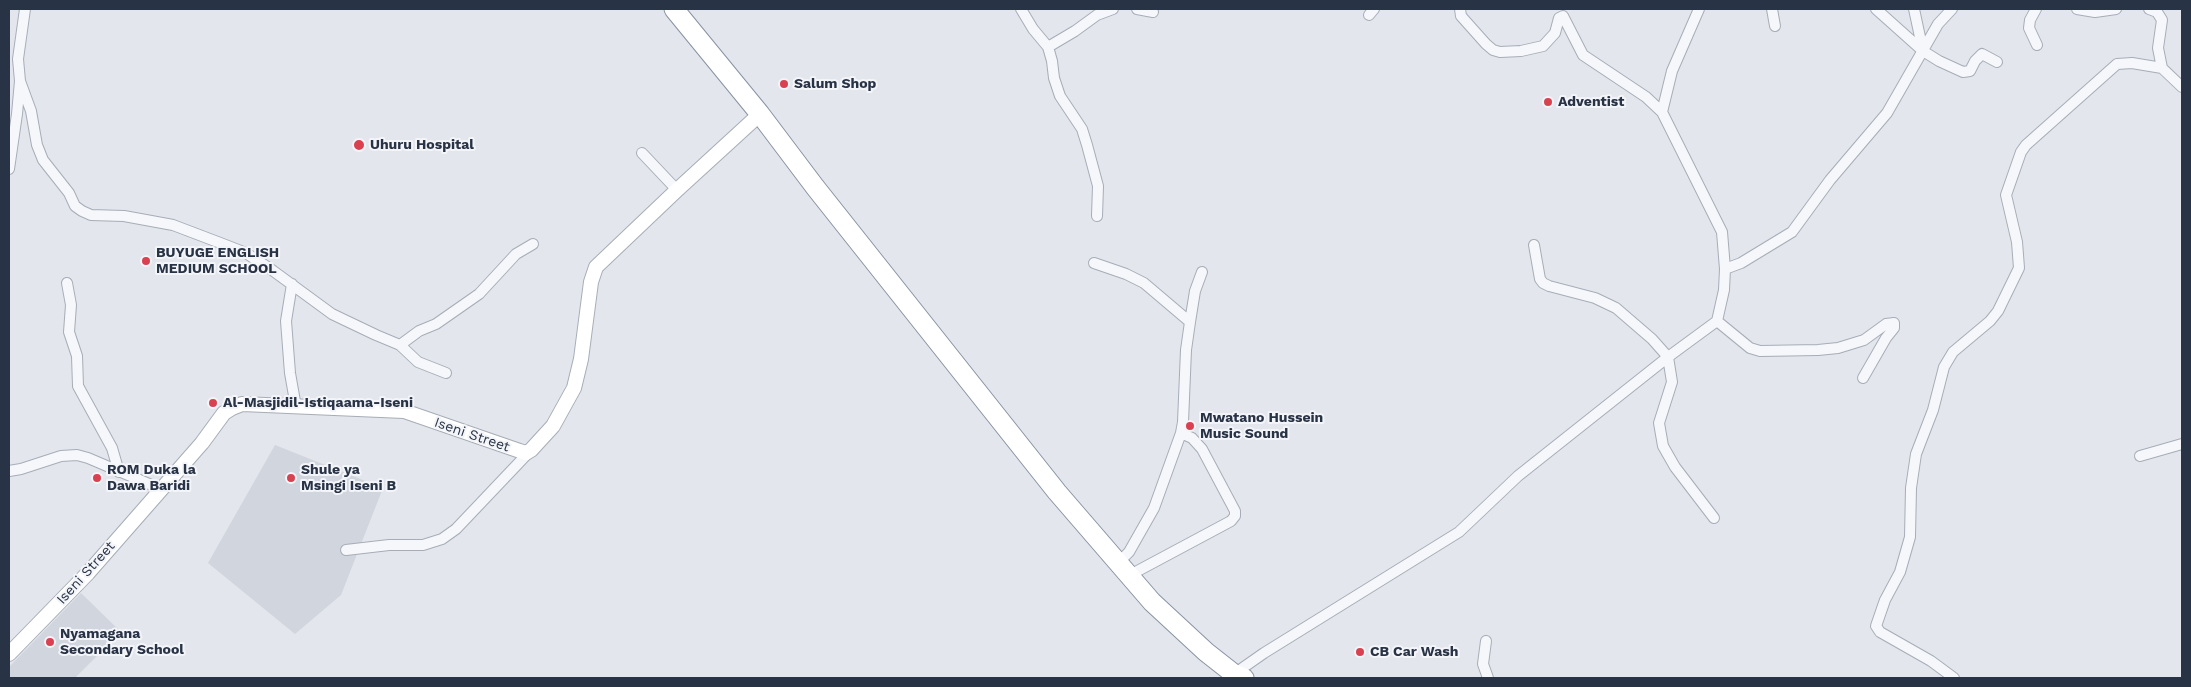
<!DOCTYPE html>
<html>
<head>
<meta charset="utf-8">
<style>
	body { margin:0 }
	#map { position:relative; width:2191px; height:687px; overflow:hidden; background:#e3e6ec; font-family:"Work Sans",sans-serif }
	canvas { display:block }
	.frame { position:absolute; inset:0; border:10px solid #293346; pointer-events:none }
</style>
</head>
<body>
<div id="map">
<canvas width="2191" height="687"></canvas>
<div class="frame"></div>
</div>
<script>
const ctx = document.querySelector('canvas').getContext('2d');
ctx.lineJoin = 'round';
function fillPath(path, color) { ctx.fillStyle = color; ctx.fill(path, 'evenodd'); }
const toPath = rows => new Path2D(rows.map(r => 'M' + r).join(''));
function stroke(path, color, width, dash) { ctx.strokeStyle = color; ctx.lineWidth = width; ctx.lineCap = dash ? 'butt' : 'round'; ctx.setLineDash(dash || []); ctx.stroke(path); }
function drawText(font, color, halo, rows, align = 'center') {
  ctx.font = font + ' "Work Sans",sans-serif'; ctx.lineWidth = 4; ctx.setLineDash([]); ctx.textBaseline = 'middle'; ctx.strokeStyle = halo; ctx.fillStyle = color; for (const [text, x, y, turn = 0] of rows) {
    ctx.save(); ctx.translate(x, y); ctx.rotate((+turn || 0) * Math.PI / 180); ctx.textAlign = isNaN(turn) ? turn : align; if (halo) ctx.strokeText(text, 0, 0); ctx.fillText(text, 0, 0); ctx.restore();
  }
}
fillPath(toPath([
	[275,445,383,488,341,595,295,634,208,563],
	[81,593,121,632,75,678,10,678,9,667]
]), '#d1d5de');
const street = toPath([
	[1021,9,1033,29,1048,47,1052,61,1054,78,1060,96,1082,129,1087,145,1098,186,1097,216],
	[1137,9,1153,12],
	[1772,9,1775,26],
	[1876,9,1923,51,1939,61,1963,72,1970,71,1975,61,1982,54,1997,62],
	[1914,9,1923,51],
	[2036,9,2030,20,2029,28,2037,45],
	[2077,9,2095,12,2116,9],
	[2149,9,2157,12,2162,20,2158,48,2162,68,2182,87],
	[1369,15,1374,9],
	[1048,47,1075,31,1097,15,1113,9],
	[20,81,31,111,37,145,43,160,69,193,75,206,82,211,91,215,124,216,173,225,223,244,246,253,272,270,332,314,376,335,400,345,419,331,436,324,479,294,516,254,533,244],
	[1662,112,1672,71,1699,9],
	[642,153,677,190],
	[9,169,17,114,20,81,18,59,25,9],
	[1534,245,1540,279,1543,283,1549,286,1595,298,1616,308,1652,339,1668,357,1672,382,1659,423,1663,446,1675,467,1714,518],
	[1094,263,1126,274,1144,283,1190,322,1186,350,1183,422,1181,433,1154,508,1129,552,1119,562],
	[1725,269,1741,263,1792,232,1830,180,1887,113,1938,24,1952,9],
	[67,283,71,305,69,332,77,356,78,386,112,448,119,472],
	[292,284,286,321,290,373,296,407],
	[1717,321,1750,348,1760,351,1818,350,1838,348,1864,340,1886,324,1894,323,1894,328,1886,338,1863,378],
	[1190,322,1195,291,1202,272],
	[400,345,418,362,446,373],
	[2140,456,2182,444],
	[9,471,21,469,61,456,77,455,88,458,161,489],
	[346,550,389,545,423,545,442,539,456,529,531,450],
	[1130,575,1231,521,1235,516,1235,511,1202,449,1192,438,1181,433],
	[1486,641,1483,664,1488,678],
	[1234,674,1264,653,1459,532,1518,476,1668,357,1717,321,1724,290,1725,269,1722,232,1662,112,1646,97,1583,55,1563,16,1559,18,1555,33,1543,46,1521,51,1500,52,1493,50,1486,44,1461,16,1460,9],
	[1954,678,1931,661,1880,632,1876,626,1885,600,1900,572,1910,537,1911,488,1916,454,1933,410,1944,367,1953,352,1990,321,1998,311,2019,268,2017,242,2006,195,2021,152,2026,145,2117,64,2132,63,2162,68]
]);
const secondary = toPath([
	[9,654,88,573,202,443,224,413,232,408,242,404,404,411,517,450,526,453,531,450,553,426,574,388,581,359,591,282,596,267,677,190,760,114]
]);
const highway = toPath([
	[674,9,760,114,815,187,1057,492,1152,602,1206,652,1234,674,1244,678]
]);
stroke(street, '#a7adb7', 12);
stroke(secondary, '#a7adb7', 16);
stroke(highway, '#8993a4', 21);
stroke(street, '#f6f7fa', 10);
stroke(secondary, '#fff', 14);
stroke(highway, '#fff', 19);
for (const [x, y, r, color] of [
	[784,84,5,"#d94151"],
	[1548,102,5,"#d94151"],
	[359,145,6,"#d94151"],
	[146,261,5,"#d94151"],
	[213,403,5,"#d94151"],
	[1190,426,5,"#d94151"],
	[97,478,5,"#d94151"],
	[291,478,5,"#d94151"],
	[50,642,5,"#d94151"],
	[1360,652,5,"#d94151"]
]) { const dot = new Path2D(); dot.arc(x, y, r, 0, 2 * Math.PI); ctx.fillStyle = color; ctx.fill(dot); stroke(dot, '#f3f5f9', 2); }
drawText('bold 14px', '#293346', '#f3f5f9', [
	["Salum Shop",794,84],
	["Adventist",1558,102],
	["Uhuru Hospital",370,145],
	["BUYUGE ENGLISH",156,253],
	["MEDIUM SCHOOL",156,269],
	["Al-Masjidil-Istiqaama-Iseni",223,403],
	["Mwatano Hussein",1200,418],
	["Music Sound",1200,434],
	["ROM Duka la",107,470],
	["Dawa Baridi",107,486],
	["Shule ya",301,470],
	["Msingi Iseni B",301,486],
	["Nyamagana",60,634],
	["Secondary School",60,650],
	["CB Car Wash",1370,652]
], 'left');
drawText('14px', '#293346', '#f3f5f9', [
	["Iseni Street",472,435,19],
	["Iseni Street",86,573,-48]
]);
</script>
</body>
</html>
